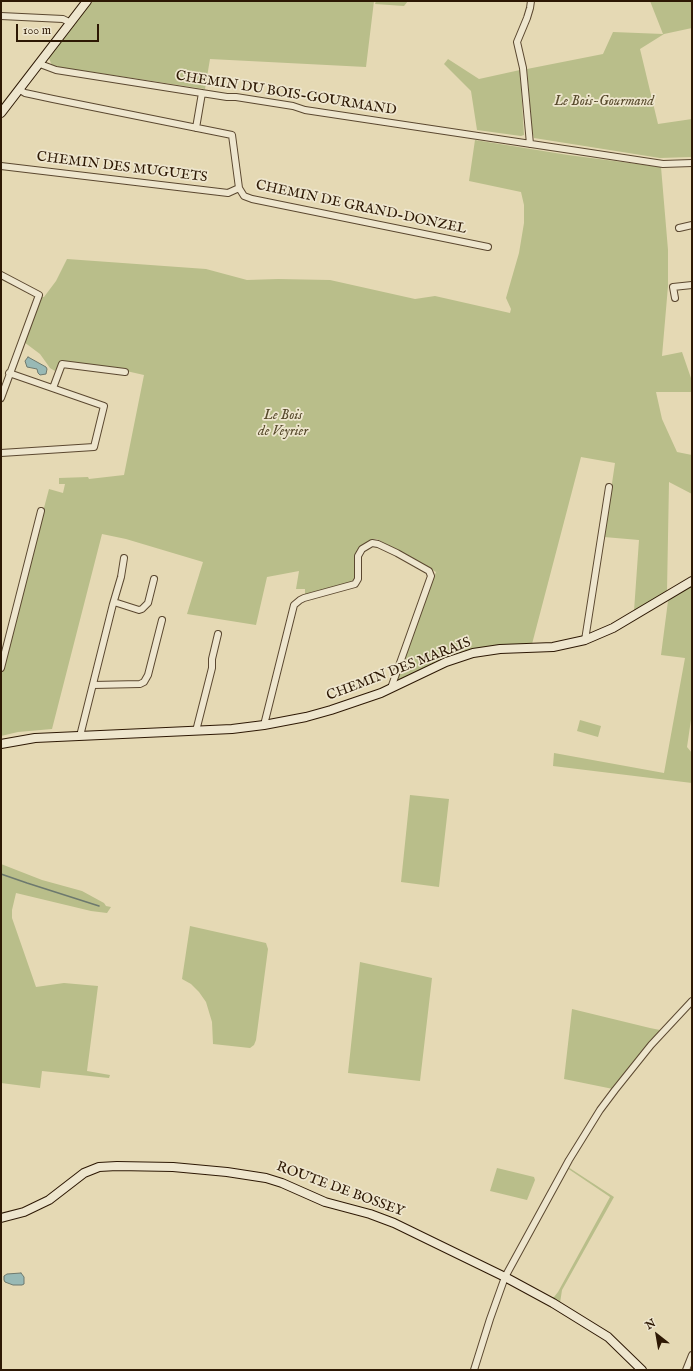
<!DOCTYPE html>
<html>
<head>
<meta charset="utf-8">
<style>
	body { margin:0 }
	#map { position:relative; width:693px; height:1371px; overflow:hidden; background:#e5d9b4; font-family:"IM FELL English",serif }
	canvas { display:block }
	.frame { position:absolute; inset:0; border:2px solid #2d1804; pointer-events:none }
	.north { position:absolute; left:637px; top:1315px; width:40px; height:40px; -webkit-text-stroke:3px #eee6ce; paint-order:stroke; rotate:329deg; font-size:11px; font-weight:700; line-height:16px; text-align:center; color:#2d1804 }
	.north::after { content:''; display:block; margin:auto; width:14px; height:18px; background:#2d1804; clip-path:polygon(50% 0,100% 100%,50% 72%,0 100%) }
	.scale { position:absolute; left:16px; top:24px; width:83px; height:18px; box-sizing:border-box; border:2px solid #2d1804; border-top:0; padding-left:5px; font-size:12px; line-height:14px; white-space:nowrap; color:#2d1804; -webkit-text-stroke:3px #eee6ce; paint-order:stroke }
</style>
</head>
<body>
<div id="map">
<canvas width="693" height="1371"></canvas>
<div class="frame"></div>
<div class="north">N</div>
<div class="scale">100 m</div>
</div>
<script>
const ctx = document.querySelector('canvas').getContext('2d');
ctx.lineJoin = 'round';
function fillPath(path, color) { ctx.fillStyle = color; ctx.fill(path, 'evenodd'); }
const toPath = rows => new Path2D(rows.map(r => 'M' + r).join(''));
function stroke(path, color, width, dash) { ctx.strokeStyle = color; ctx.lineWidth = width; ctx.lineCap = dash ? 'butt' : 'round'; ctx.setLineDash(dash || []); ctx.stroke(path); }
function drawText(font, color, halo, rows, align = 'center') {
  ctx.font = font + ' "IM FELL English",serif'; ctx.lineWidth = 3.5; ctx.setLineDash([]); ctx.textBaseline = 'middle'; ctx.strokeStyle = halo; ctx.fillStyle = color; for (const [text, x, y, turn = 0] of rows) {
    ctx.save(); ctx.translate(x, y); ctx.rotate((+turn || 0) * Math.PI / 180); ctx.textAlign = isNaN(turn) ? turn : align; if (halo) ctx.strokeText(text, 0, 0); ctx.fillText(text, 0, 0); ctx.restore();
  }
}
fillPath(toPath([
	[93,1,374,1,366,67,210,59,205,89,52,66,49,58],
	[376,1,408,1,404,6,375,4],
	[650,1,692,1,692,28,664,34,640,49,658,124,692,119,692,157,660,158,534,138,532,131,527,69,603,54,613,32,663,34],
	[448,59,479,79,520,70,524,135,521,136,477,130,471,91,444,64],
	[475,140,568,155,661,167,668,250,668,286,662,356,682,352,692,381,692,392,656,392,662,419,677,452,692,455,692,494,669,482,667,591,634,611,639,540,604,537,615,463,581,457,532,644,496,645,463,651,442,659,398,681,398,674,419,615,436,572,377,539,373,539,362,546,355,559,355,578,351,583,305,594,305,589,296,589,299,571,267,577,256,625,187,614,203,562,126,539,102,534,52,729,18,732,1,736,1,670,49,489,63,493,65,484,59,484,59,478,88,477,89,479,124,475,144,375,104,366,61,361,55,371,50,368,40,354,24,342,41,297,44,297,56,281,67,259,206,269,247,280,278,279,330,280,415,299,435,296,510,313,511,309,506,298,519,253,524,223,524,205,521,192,469,181],
	[692,585,692,713,687,747,692,753,692,783,553,766,554,753,664,773,685,658,661,655,668,601,673,596],
	[580,720,601,726,598,737,577,731],
	[410,795,449,799,439,887,401,882],
	[1,864,42,880,82,891,104,903,106,906,111,907,107,913,91,911,16,893,12,910,12,918,36,987,64,983,98,986,87,1071,110,1075,109,1078,42,1071,40,1088,1,1083],
	[190,926,266,943,268,949,256,1040,254,1045,250,1048,213,1044,212,1022,206,1002,199,992,191,984,182,979],
	[360,962,432,978,420,1081,348,1073],
	[572,1009,650,1028,660,1030,613,1089,564,1079],
	[568,1167,614,1197,562,1290,560,1303,548,1297,554,1297,558,1292,610,1197,567,1168],
	[497,1168,534,1177,535,1180,527,1200,490,1191]
]), '#b9be8a');
const water = toPath([
	[28,357,46,367,47,369,46,374,40,375,38,373,37,369,27,367,25,361,28,357],
	[21,1273,24,1277,24,1284,22,1285,13,1285,5,1282,4,1280,4,1276,7,1274,21,1273]
]);
fillPath(water, '#98b9b5');
stroke(water, '#6d796e', 1);
stroke(toPath([
	[1,874,27,883,99,906]
]), '#6d796e', 1.5);
const street = toPath([
	[1,16,63,19,71,23],
	[40,64,56,70,227,97,236,97,293,106,305,110,571,150,663,164,692,163],
	[20,90,25,93,53,99,232,135,239,188,244,196,252,199,488,247],
	[196,128,202,93],
	[530,144,523,68,517,42,527,18,530,8,531,1],
	[1,166,228,193,239,188],
	[679,228,692,225],
	[1,275,39,295,1,398],
	[675,298,673,287,692,285],
	[53,388,62,364,125,372],
	[1,453,94,447,104,406,9,373],
	[114,602,139,610,142,609,148,603,154,579],
	[585,640,609,487],
	[1,668,41,511],
	[93,685,140,684,144,682,148,675,162,620],
	[264,725,294,605,300,600,304,598,355,584,358,579,358,556,362,549,372,543,378,544,397,553,429,571,431,576,391,688],
	[196,731,212,668,212,659,218,634],
	[80,736,113,604,121,577,124,558],
	[474,1370,490,1319,505,1277,569,1160,600,1110,615,1090,651,1045,692,1001],
	[686,1370,692,1355]
]);
const secondary = toPath([
	[1,113,87,1],
	[1,744,35,738,232,729,264,725,306,717,331,710,381,693,446,662,473,653,500,649,553,647,585,640,613,628,692,581],
	[1,1218,24,1212,49,1200,84,1173,99,1167,117,1166,173,1167,227,1172,266,1178,282,1183,325,1202,370,1214,394,1223,505,1277,553,1303,608,1337,642,1370]
]);
stroke(street, '#5b4830', 8);
stroke(secondary, '#2d1804', 10);
stroke(street, '#eee6ce', 6);
stroke(secondary, '#eee6ce', 8);
drawText('14px', '#2d1804', '#eee6ce', [
	["CHEMIN DU BOIS-GOURMAND",286,94,9],
	["CHEMIN DES MUGUETS",122,168,7],
	["CHEMIN DE GRAND-DONZEL",361,208,12],
	["CHEMIN DES MARAIS",399,670,-21],
	["ROUTE DE BOSSEY",340,1190,20]
]);
drawText('italic 14px', '#574a2c', '#eee6ce', [
	["Le Bois-Gourmand",604,102],
	["Le Bois",283,416],
	["de Veyrier",283,432]
]);
</script>
</body>
</html>
